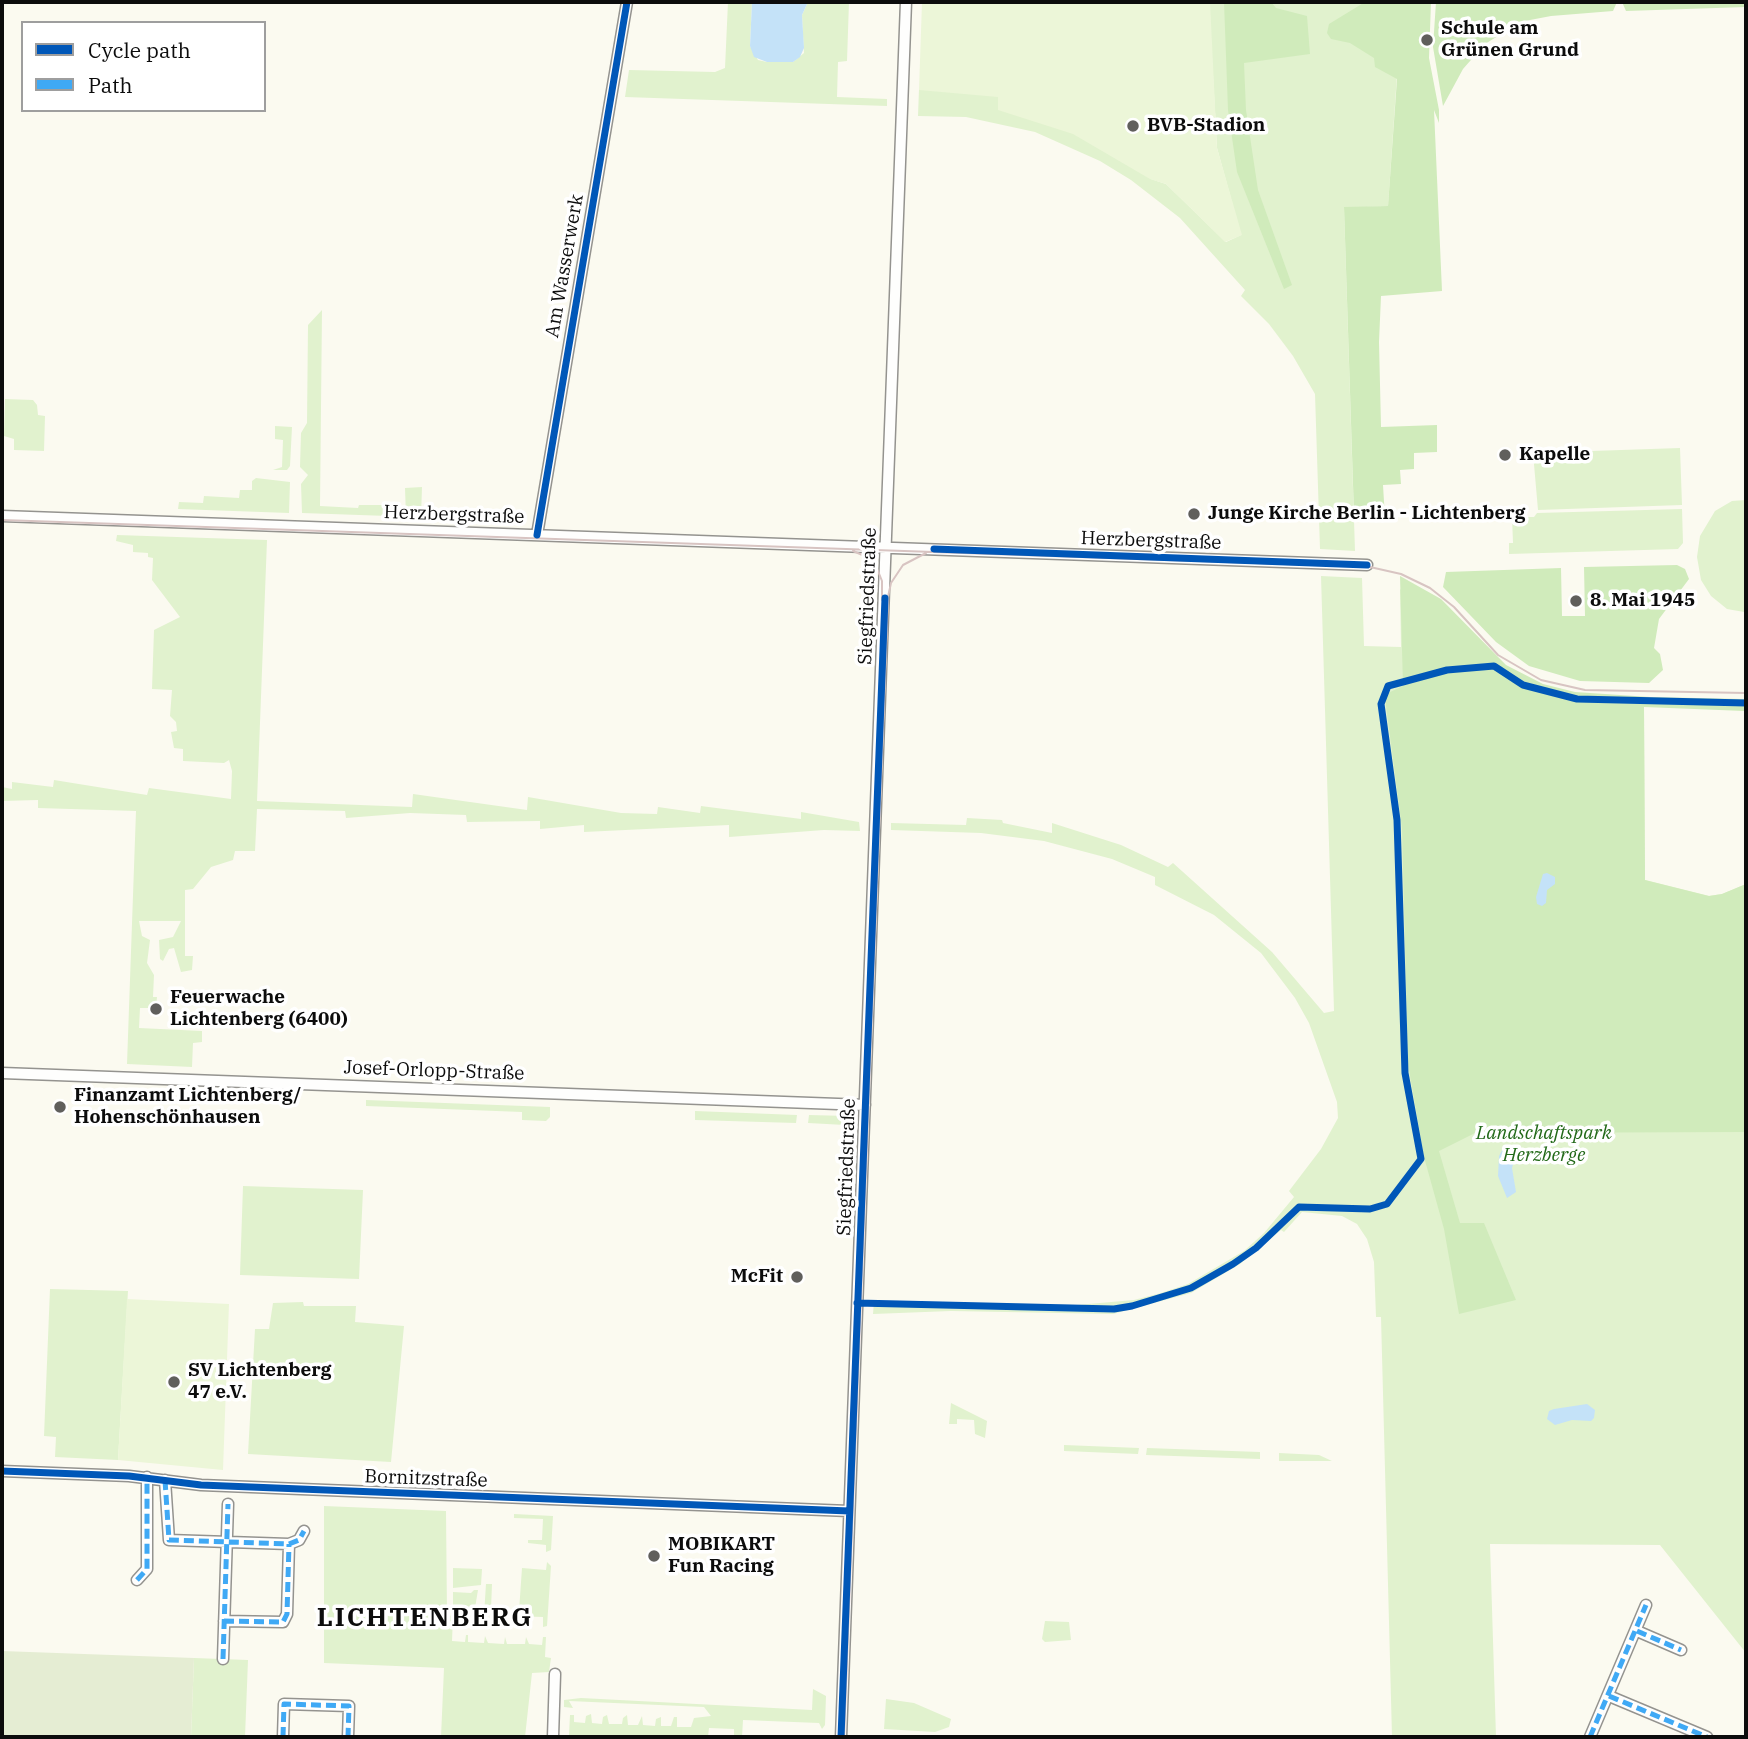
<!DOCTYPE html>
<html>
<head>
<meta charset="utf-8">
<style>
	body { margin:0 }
	#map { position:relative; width:1748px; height:1739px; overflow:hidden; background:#fbfaf0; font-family:"IBM Plex Serif",serif }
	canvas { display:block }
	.frame { position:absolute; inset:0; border:4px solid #0c0c0c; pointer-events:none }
	.legend { position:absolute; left:21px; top:21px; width:245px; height:91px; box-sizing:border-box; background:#fff; border:2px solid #9e9e9e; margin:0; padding:9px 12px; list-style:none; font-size:21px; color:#0c0c0c }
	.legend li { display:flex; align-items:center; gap:14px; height:35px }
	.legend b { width:35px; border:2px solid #9e9e9e }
</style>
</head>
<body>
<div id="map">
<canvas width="1748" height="1739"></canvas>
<div class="frame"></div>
<ul class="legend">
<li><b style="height:9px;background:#0057b8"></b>Cycle path</li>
<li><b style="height:9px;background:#3fa9f5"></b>Path</li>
</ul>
</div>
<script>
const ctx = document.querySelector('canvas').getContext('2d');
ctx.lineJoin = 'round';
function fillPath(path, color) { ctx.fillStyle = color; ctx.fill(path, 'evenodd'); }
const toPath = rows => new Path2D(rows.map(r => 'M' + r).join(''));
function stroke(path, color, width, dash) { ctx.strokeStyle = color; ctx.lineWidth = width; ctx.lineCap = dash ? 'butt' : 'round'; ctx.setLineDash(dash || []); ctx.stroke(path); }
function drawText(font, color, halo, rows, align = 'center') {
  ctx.font = font + ' "IBM Plex Serif",serif'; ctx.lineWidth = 7; ctx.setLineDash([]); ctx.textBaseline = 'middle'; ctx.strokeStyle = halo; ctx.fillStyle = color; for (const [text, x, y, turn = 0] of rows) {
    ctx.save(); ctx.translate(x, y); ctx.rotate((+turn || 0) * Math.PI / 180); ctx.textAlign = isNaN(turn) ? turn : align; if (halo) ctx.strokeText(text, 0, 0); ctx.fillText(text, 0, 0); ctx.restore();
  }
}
fillPath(toPath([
	[728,2,752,2,750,46,758,60,767,62,793,62,804,53,802,15,808,2,849,2,847,61,838,62,837,97,887,99,887,106,625,97,629,70,715,72,725,68],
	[1209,2,1402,2,1388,206,1344,208,1355,551,1320,549,1315,394,1293,356,1269,324,1241,296,1245,290,1180,218,1131,180,1100,161,1035,132,966,117,918,116,919,89,1006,95,1132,159,1151,179,1166,184,1226,242,1241,235,1217,148],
	[322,310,320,506,358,508,359,505,388,505,388,516,302,513,301,484,308,475,300,467,301,433,307,423,308,325],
	[5,399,33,400,37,405,38,415,45,416,44,451,14,450,14,439,4,436],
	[275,426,292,427,290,466,287,470,273,470,282,467,283,440,275,439],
	[1680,448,1682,505,1538,510,1533,453],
	[256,478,290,482,289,513,178,509,179,502,203,503,204,496,239,498,240,490,252,490,252,481],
	[422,487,421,517,406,517,405,488],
	[1746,500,1746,612,1744,612,1727,609,1711,596,1701,580,1697,557,1700,536,1715,511,1732,501],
	[1682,509,1683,543,1678,549,1509,554,1509,543,1513,543,1512,517,1534,517,1537,513],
	[117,535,267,540,257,801,412,807,413,794,527,810,528,797,621,813,657,814,658,807,700,813,701,806,801,819,801,812,859,822,860,831,824,830,729,837,729,825,584,832,584,825,540,829,540,821,467,822,466,815,410,813,346,818,345,811,257,809,255,851,235,851,233,860,211,867,193,889,185,890,185,956,193,956,192,970,181,972,174,948,169,949,163,961,160,959,159,940,173,937,181,921,139,921,142,936,150,940,147,963,154,975,153,997,157,997,156,1008,140,1008,139,1028,202,1031,202,1042,193,1043,192,1067,127,1064,136,811,38,808,38,800,2,801,2,787,12,789,12,782,53,787,54,780,147,795,149,788,231,799,232,771,229,760,224,763,183,761,183,749,174,748,171,732,177,731,176,722,170,716,172,690,152,689,154,630,180,617,152,580,153,558,148,557,148,553,133,552,133,545,116,541],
	[1321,576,1362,578,1364,646,1401,647,1400,589,1515,686,1644,707,1645,880,1709,896,1722,894,1746,884,1746,1653,1660,1545,1490,1544,1496,1737,1392,1737,1381,1317,1376,1317,1374,1262,1367,1239,1357,1224,1342,1216,1302,1212,1284,1232,1281,1230,1240,1264,1191,1293,1113,1314,951,1311,873,1314,874,1301,1077,1305,1134,1300,1161,1293,1188,1284,1244,1251,1264,1233,1294,1197,1289,1191,1321,1149,1338,1118,1337,1102,1309,1023,1295,998,1261,953,1214,915,1155,885,1155,877,1112,859,1044,841,981,833,891,830,891,823,966,825,967,818,1002,820,1003,823,1052,833,1052,823,1121,845,1168,867,1173,863,1272,952,1324,1013,1334,1011],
	[366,1100,550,1107,550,1117,546,1121,522,1120,522,1112,366,1106],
	[695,1111,797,1115,796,1123,695,1120],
	[809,1115,848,1116,846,1189,843,1189,845,1125,808,1123],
	[243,1186,363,1190,359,1279,240,1275],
	[50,1289,128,1291,118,1460,55,1457,56,1437,44,1436],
	[303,1302,304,1306,356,1306,355,1322,404,1326,391,1462,248,1454,255,1329,269,1329,273,1303],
	[951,1403,987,1421,985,1438,975,1434,974,1420,957,1419,957,1424,949,1424],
	[1064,1445,1139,1448,1138,1454,1064,1451],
	[1147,1448,1260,1452,1260,1459,1146,1455],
	[1279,1453,1319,1455,1332,1461,1279,1461],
	[324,1506,446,1511,447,1615,453,1616,452,1641,465,1642,466,1635,468,1635,468,1642,484,1643,485,1636,488,1643,504,1644,505,1637,507,1644,525,1644,526,1637,529,1644,542,1645,543,1637,546,1637,545,1657,551,1658,549,1672,532,1673,525,1737,441,1737,444,1668,324,1663],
	[514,1514,553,1516,551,1550,546,1552,546,1545,528,1543,528,1540,542,1540,543,1519,514,1518],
	[547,1562,551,1566,547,1626,543,1627,543,1617,484,1615,486,1584,492,1584,491,1609,519,1611,522,1568,546,1570],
	[453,1568,482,1569,481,1585,453,1588],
	[474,1590,478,1590,474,1614,459,1615,453,1607,453,1592,471,1593],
	[1045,1621,1069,1622,1071,1640,1045,1642,1042,1639],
	[194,1658,248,1660,245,1737,191,1737],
	[813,1689,826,1696,825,1725,822,1729,819,1723,743,1720,742,1737,734,1737,734,1729,709,1728,708,1737,569,1735,570,1715,574,1715,574,1722,585,1723,586,1716,591,1714,592,1723,602,1724,603,1717,607,1715,609,1724,622,1724,623,1718,627,1715,628,1725,638,1725,642,1716,643,1725,655,1726,656,1719,661,1717,661,1726,671,1726,674,1717,677,1717,677,1727,691,1727,694,1718,711,1716,704,1707,569,1701,573,1708,564,1707,564,1700,581,1698,812,1710],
	[886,1699,914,1703,951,1719,949,1727,935,1732,884,1729]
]), '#e1f2ce');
fillPath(toPath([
	[1224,2,1271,2,1276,8,1307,16,1310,54,1244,63,1246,110,1258,190,1292,285,1284,289,1237,172,1228,110],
	[1365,2,1431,2,1429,58,1439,110,1439,123,1434,110,1442,291,1381,296,1379,342,1381,427,1437,425,1437,452,1414,453,1414,469,1400,470,1401,484,1383,485,1385,518,1354,515,1344,207,1388,206,1397,79,1375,67,1374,58,1350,43,1331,39,1327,33,1329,24],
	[1436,2,1617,2,1613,11,1551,16,1530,20,1506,31,1485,44,1463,69,1443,106,1433,47],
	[1622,2,1746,2,1746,7,1626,11],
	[1677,565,1685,569,1689,579,1659,619,1654,648,1660,654,1663,670,1649,683,1580,681,1529,666,1496,642,1443,587,1446,572,1561,568,1562,616,1585,616,1584,567],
	[1400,576,1441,599,1506,665,1543,684,1575,692,1650,697,1744,699,1744,711,1644,707,1645,880,1709,896,1722,894,1746,884,1746,1132,1475,1133,1439,1151,1460,1223,1484,1223,1516,1300,1459,1314,1444,1229,1424,1157,1408,1064,1402,828,1385,698,1390,692,1403,686]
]), '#d0ebbb');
fillPath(toPath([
	[2,1651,194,1658,191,1737,2,1737]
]), '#e5edd3');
fillPath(toPath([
	[922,2,1210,2,1217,148,1242,235,1225,242,1166,184,1150,179,1073,134,998,110,998,97,919,90],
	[127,1299,229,1304,223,1470,118,1460]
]), '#ecf6d8');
fillPath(toPath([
	[752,2,808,2,802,15,804,48,800,57,793,62,767,62,754,57,750,46],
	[1547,873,1555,877,1555,884,1547,890,1546,903,1542,906,1537,904,1536,897,1543,874],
	[1513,1148,1516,1153,1512,1168,1516,1192,1507,1198,1498,1176,1499,1156,1503,1149],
	[1587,1404,1595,1410,1594,1418,1591,1421,1572,1420,1555,1425,1547,1419,1549,1411,1554,1409]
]), '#c4e2f8');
const minor = toPath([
	[2,516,1367,565],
	[537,535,627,2],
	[2,1073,865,1105],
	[2,1471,129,1476,201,1485,849,1511],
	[165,1480,169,1540,289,1544,299,1540,304,1531],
	[137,1580,147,1569,147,1477],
	[224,1621,283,1622,287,1614,289,1544],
	[1637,1631,1681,1650],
	[223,1659,228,1504],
	[1609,1696,1707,1737],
	[283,1737,284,1704,349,1706,348,1737],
	[553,1737,555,1674],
	[841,1737,906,2],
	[1590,1737,1646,1605]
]);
stroke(minor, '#94938f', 13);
stroke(minor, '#fefefd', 10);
stroke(toPath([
	[2,520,1370,567,1401,574,1430,588,1454,607,1498,655,1541,680,1585,690,1746,693],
	[853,551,867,557,876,566,882,581,882,600],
	[844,1737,888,597,891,583,903,565,926,553]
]), '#d8c4c2', 2);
stroke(toPath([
	[165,1480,169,1540,289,1544,299,1540,304,1531],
	[137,1580,147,1569,147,1477],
	[224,1621,283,1622,287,1614,289,1544],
	[1637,1631,1681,1650],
	[223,1659,228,1504],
	[1609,1696,1707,1737],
	[283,1737,284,1704,349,1706,348,1737],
	[1590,1737,1646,1605]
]), '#3fa9f5', 5, [10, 5]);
stroke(toPath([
	[537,535,627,2],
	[934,549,1367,565],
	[857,1303,1114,1309,1132,1306,1191,1288,1233,1264,1256,1248,1299,1207,1370,1209,1387,1204,1421,1159,1405,1073,1397,820,1381,704,1388,686,1447,670,1494,666,1523,685,1577,699,1746,703],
	[2,1471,129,1476,201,1485,849,1511],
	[841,1737,885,598]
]), '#0057b8', 7);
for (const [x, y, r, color] of [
	[1427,40,7,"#605f5c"],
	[1133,126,7,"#605f5c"],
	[1505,455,7,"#605f5c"],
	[1194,514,7,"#605f5c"],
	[1576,601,7,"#605f5c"],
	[156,1009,7,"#605f5c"],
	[60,1107,7,"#605f5c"],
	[797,1277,7,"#605f5c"],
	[174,1382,7,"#605f5c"],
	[654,1556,7,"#605f5c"]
]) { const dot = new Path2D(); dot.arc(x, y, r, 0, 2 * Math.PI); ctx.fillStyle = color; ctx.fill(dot); stroke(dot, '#fff', 2.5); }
drawText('bold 19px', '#0c0c0c', '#fff', [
	["Schule am",1441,29],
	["Grünen Grund",1441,51],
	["BVB-Stadion",1147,126],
	["Kapelle",1519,455],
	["Junge Kirche Berlin - Lichtenberg",1208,514],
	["8. Mai 1945",1590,601],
	["Feuerwache",170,998],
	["Lichtenberg (6400)",170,1020],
	["Finanzamt Lichtenberg/",74,1096],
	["Hohenschönhausen",74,1118],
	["McFit",783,1277,"right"],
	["SV Lichtenberg",188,1371],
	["47 e.V.",188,1393],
	["MOBIKART",668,1545],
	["Fun Racing",668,1567]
], 'left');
drawText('19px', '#0c0c0c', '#fff', [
	["Am Wasserwerk",565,266,-80],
	["Herzbergstraße",454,515,2],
	["Herzbergstraße",1151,541,2],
	["Siegfriedstraße",868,596,-88],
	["Josef-Orlopp-Straße",434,1071,2],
	["Siegfriedstraße",847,1167,-88],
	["Bornitzstraße",426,1479,2]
]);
drawText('italic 19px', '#226918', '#fff', [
	["Landschaftspark",1544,1134],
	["Herzberge",1544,1156]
]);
ctx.letterSpacing = '2px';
drawText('bold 26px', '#0c0c0c', '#fff', [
	["LICHTENBERG",425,1618]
]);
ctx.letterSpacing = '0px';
</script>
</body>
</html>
